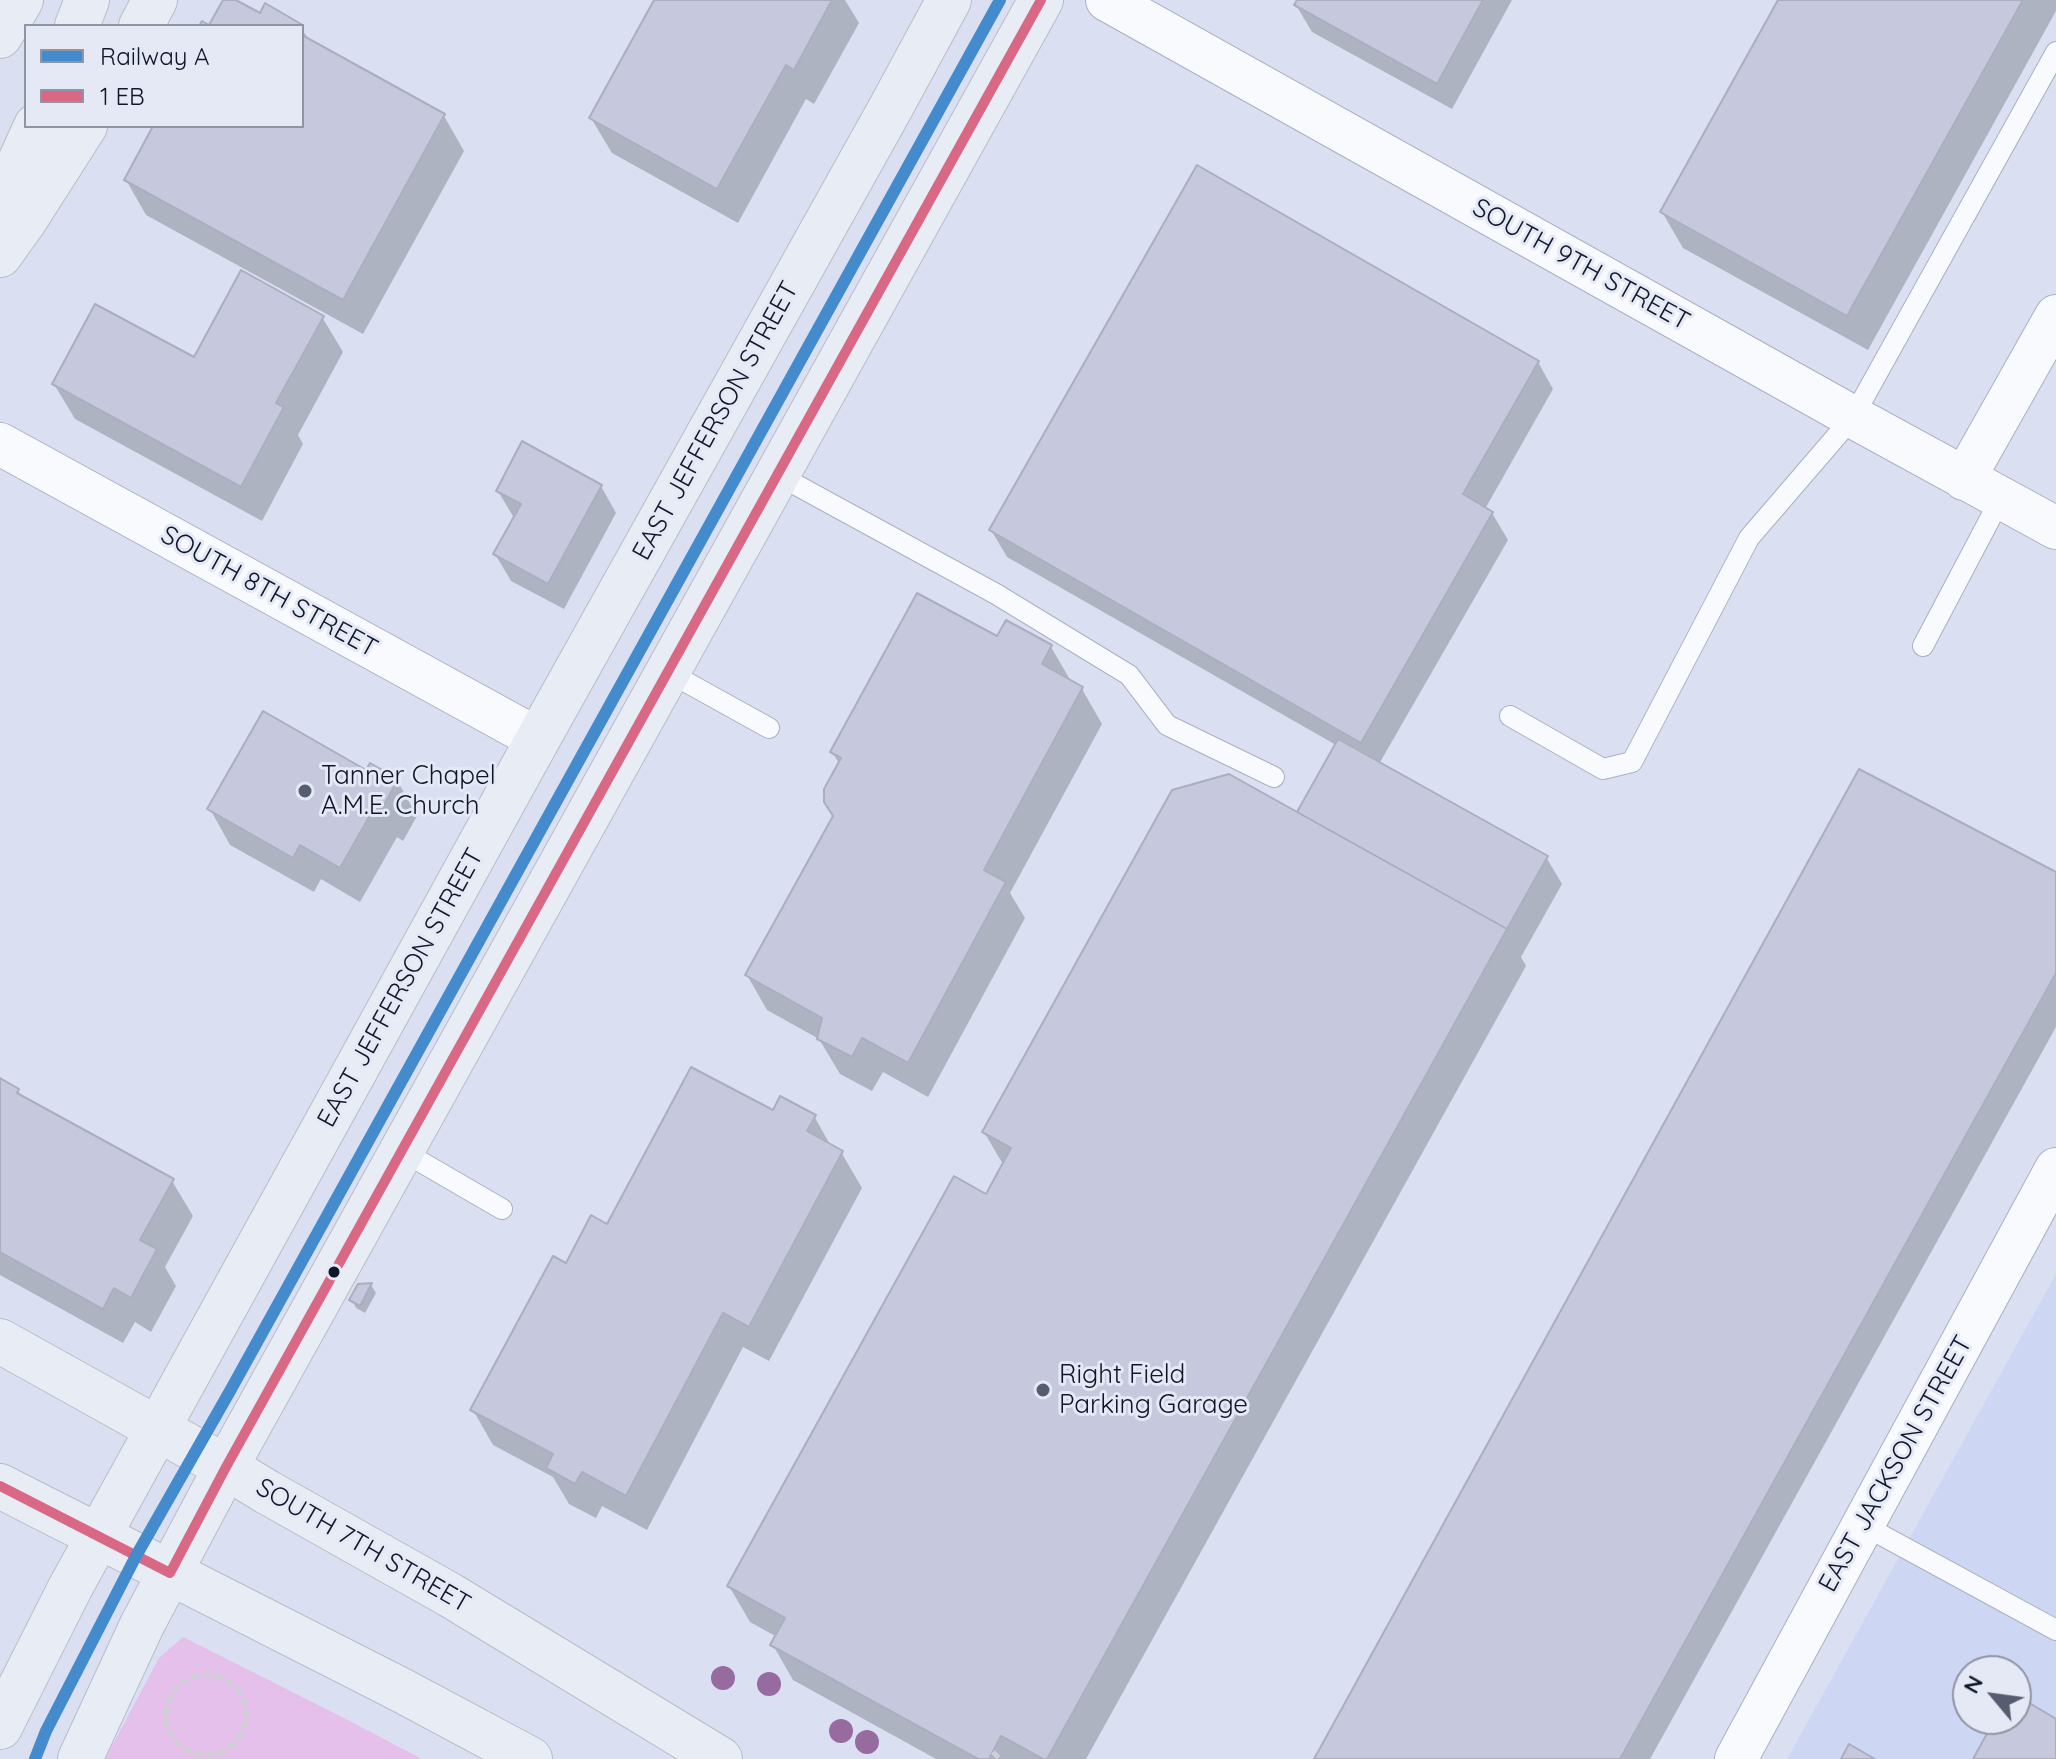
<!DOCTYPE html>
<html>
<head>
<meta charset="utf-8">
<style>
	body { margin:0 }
	#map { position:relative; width:2056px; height:1759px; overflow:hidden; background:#dae0f2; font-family:Quicksand,sans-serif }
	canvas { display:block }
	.legend { position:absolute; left:24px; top:24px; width:280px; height:104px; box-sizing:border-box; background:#e5e9f5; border:2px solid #9095a4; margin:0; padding:10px 14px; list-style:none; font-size:24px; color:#10162a }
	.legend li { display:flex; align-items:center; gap:16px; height:40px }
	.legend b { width:40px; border:2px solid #9095a4 }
	.north { position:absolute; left:1952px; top:1655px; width:80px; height:80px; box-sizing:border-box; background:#e5e9f5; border:2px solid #9095a4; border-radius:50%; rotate:299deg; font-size:22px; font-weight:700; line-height:32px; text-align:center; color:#10162a }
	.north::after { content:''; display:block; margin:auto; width:28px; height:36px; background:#575d70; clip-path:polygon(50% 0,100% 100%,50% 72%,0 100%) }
</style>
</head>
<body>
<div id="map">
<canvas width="2056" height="1759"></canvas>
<ul class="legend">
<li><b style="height:10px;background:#448bcd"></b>Railway A</li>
<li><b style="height:10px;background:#d96885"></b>1 EB</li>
</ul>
<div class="north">N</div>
</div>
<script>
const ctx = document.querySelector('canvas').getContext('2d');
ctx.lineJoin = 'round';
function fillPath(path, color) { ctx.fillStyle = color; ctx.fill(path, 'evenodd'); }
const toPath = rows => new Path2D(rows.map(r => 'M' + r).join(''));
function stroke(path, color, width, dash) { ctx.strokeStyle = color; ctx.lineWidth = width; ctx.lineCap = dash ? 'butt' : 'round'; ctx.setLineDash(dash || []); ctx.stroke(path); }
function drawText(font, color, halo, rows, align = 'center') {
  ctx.font = font + ' Quicksand,sans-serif'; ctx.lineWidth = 6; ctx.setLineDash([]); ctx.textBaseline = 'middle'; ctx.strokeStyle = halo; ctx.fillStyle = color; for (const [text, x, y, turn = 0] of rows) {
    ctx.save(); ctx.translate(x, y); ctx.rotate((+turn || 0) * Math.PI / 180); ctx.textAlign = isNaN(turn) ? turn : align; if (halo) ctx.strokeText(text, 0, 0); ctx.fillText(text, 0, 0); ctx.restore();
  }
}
fillPath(toPath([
	[2056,1274,2056,1759,1787,1759],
	[1968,1671,2016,1671,2016,1719,1968,1719]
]), '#cdd7f4');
fillPath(toPath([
	[183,1637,344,1718,422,1759,105,1759,159,1658]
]), '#e4c0eb');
fillPath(toPath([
	[656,0,845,0,859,23,814,104,806,99,738,223,612,153,591,118],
	[1299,0,1512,0,1452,109,1312,32,1296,5],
	[1780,0,2056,0,2056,11,1868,350,1683,248,1662,212],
	[302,29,310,42,444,116,464,151,363,334,146,215,126,180,155,126,302,126],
	[322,317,343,352,298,435,303,444,262,521,75,419,54,384,194,360],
	[1538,362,1553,389,1485,509,1492,513,1508,540,1379,764,1546,857,1562,884,1521,957,1526,966,1086,1759,936,1759,793,1680,773,1645,777,1637,750,1622,729,1586,986,1196,1004,1166,984,1132,1298,815,1336,745,1007,557,991,530],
	[601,486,616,513,564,609,511,581,495,554,514,518,498,491],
	[997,639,1051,647,1072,683,1082,689,1102,724,1010,893,1025,918,928,1097,883,1072,872,1091,840,1074,819,1039,767,1010,747,975,835,816,840,765,832,752],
	[367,772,397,780,417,816,403,841,397,837,360,902,321,879,314,892,230,845,210,809],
	[2056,874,2056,1027,1650,1759,1316,1759],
	[0,1080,18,1090,22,1098,172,1181,193,1216,165,1267,176,1286,151,1332,135,1322,123,1343,0,1275],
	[774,1113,814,1116,832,1148,841,1152,862,1188,769,1361,743,1347,647,1530,602,1506,596,1518,569,1504,553,1477,493,1445,473,1410,567,1265,608,1227],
	[371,1285,376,1293,365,1313,356,1308,352,1300,359,1286]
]), '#0003');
const building = toPath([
	[223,0,236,0,260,13,265,3,301,24,300,26,199,26,202,21,209,25,223,0],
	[654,0,832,0,794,70,786,65,717,189,589,118,654,0],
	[1297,0,1483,0,1437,84,1294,5,1297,0],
	[1778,0,2023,0,1847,316,1660,212,1778,0],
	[302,35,445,114,343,300,124,180,153,126,302,126,302,35],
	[1197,165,1539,361,1463,494,1493,512,1361,743,989,530,1197,165],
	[241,270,324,316,276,403,284,407,241,487,52,384,95,304,194,357,241,270],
	[522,441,602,485,548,584,493,554,521,504,496,491,522,441],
	[917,593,997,636,1006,620,1052,645,1042,664,1083,687,984,870,1006,882,908,1063,862,1038,852,1057,817,1039,822,1018,745,975,833,816,824,802,824,789,841,758,830,752,917,593],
	[263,711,366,770,370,763,398,779,383,807,377,803,340,868,300,845,293,858,207,809,263,711],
	[1338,739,1548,856,1507,929,1297,812,1338,739],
	[1859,769,2056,872,2056,973,1620,1759,1314,1759,1859,769],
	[1229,774,1507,929,1047,1759,1043,1759,1001,1736,989,1759,978,1759,770,1645,785,1618,727,1586,954,1176,986,1194,1011,1148,982,1132,1172,790,1229,774],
	[691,1067,773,1110,780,1096,816,1115,807,1131,843,1151,749,1327,723,1313,626,1496,582,1472,575,1484,546,1468,553,1454,470,1410,553,1256,566,1263,591,1215,607,1224,691,1067],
	[0,1078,19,1089,17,1093,174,1179,140,1240,157,1249,131,1298,114,1288,103,1309,0,1252,0,1078],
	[372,1283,360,1306,349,1300,358,1284,372,1283],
	[2016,1695,2056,1719,2056,1759,1973,1759,1995,1719,2016,1719,2016,1695],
	[1849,1744,1875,1759,1841,1759,1849,1744]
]);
fillPath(building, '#c6c8dd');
stroke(building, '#acadc0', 2);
const service = toPath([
	[778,475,996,594,1129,675,1167,725,1274,777],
	[1923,646,2001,498],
	[668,672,769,728],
	[1510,716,1603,769,1632,762,1749,538,1853,417,2056,52],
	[402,1151,502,1209],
	[1863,1525,2056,1630]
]);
const minor = toPath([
	[1107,0,1853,417,2056,528],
	[0,444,538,739],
	[1964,479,2056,316],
	[1736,1759,2056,1169]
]);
const primary = toPath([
	[77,26,87,0],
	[141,26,155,0],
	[0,36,21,0],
	[0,205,36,126],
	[0,255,25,220,85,126],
	[0,1341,226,1467,267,1492,450,1595,720,1759],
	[0,1486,401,1690,530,1759],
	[0,1727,70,1588,538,739,890,109,949,0],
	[80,1759,142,1625,226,1467,1041,0]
]);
stroke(service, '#aab0c2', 22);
stroke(minor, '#aab0c2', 44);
stroke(primary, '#b9bcc7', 46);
stroke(toPath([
	'166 1715a40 40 0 1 1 80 0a40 40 0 1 1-80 0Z',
	[993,1752,1000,1759]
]), '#ced0d5', 5, [8, 4]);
stroke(service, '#f9fafd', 20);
stroke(minor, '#f9fafd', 42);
stroke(primary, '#e8ecf5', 44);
stroke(toPath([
	[0,1486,170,1573,226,1467,1041,0]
]), '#d96885', 10);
stroke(toPath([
	[35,1759,46,1731,136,1556,230,1391,1000,0]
]), '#448bcd', 12);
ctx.fillStyle = '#976ba0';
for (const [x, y] of [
	[723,1678],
	[769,1684],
	[841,1731],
	[867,1742]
]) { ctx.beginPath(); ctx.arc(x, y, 12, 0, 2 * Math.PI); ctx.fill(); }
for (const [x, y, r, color] of [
	[305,791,8,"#575d70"],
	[334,1272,7,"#10162a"],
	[1043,1390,8,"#575d70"]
]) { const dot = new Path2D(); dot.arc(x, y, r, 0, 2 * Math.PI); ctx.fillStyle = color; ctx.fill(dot); stroke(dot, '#e5e9f5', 3); }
drawText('26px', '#10162a', '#e5e9f5', [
	["SOUTH 9TH STREET",1581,265,29],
	["EAST JEFFERSON STREET",716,421,-61],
	["SOUTH 8TH STREET",269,592,29],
	["EAST JEFFERSON STREET",401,988,-61],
	["EAST JACKSON STREET",1896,1464,-61],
	["SOUTH 7TH STREET",363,1546,30]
]);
drawText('26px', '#10162a', '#e5e9f5', [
	["Tanner Chapel",321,776],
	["A.M.E. Church",321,806],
	["Right Field",1059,1375],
	["Parking Garage",1059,1405]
], 'left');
</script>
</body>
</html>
